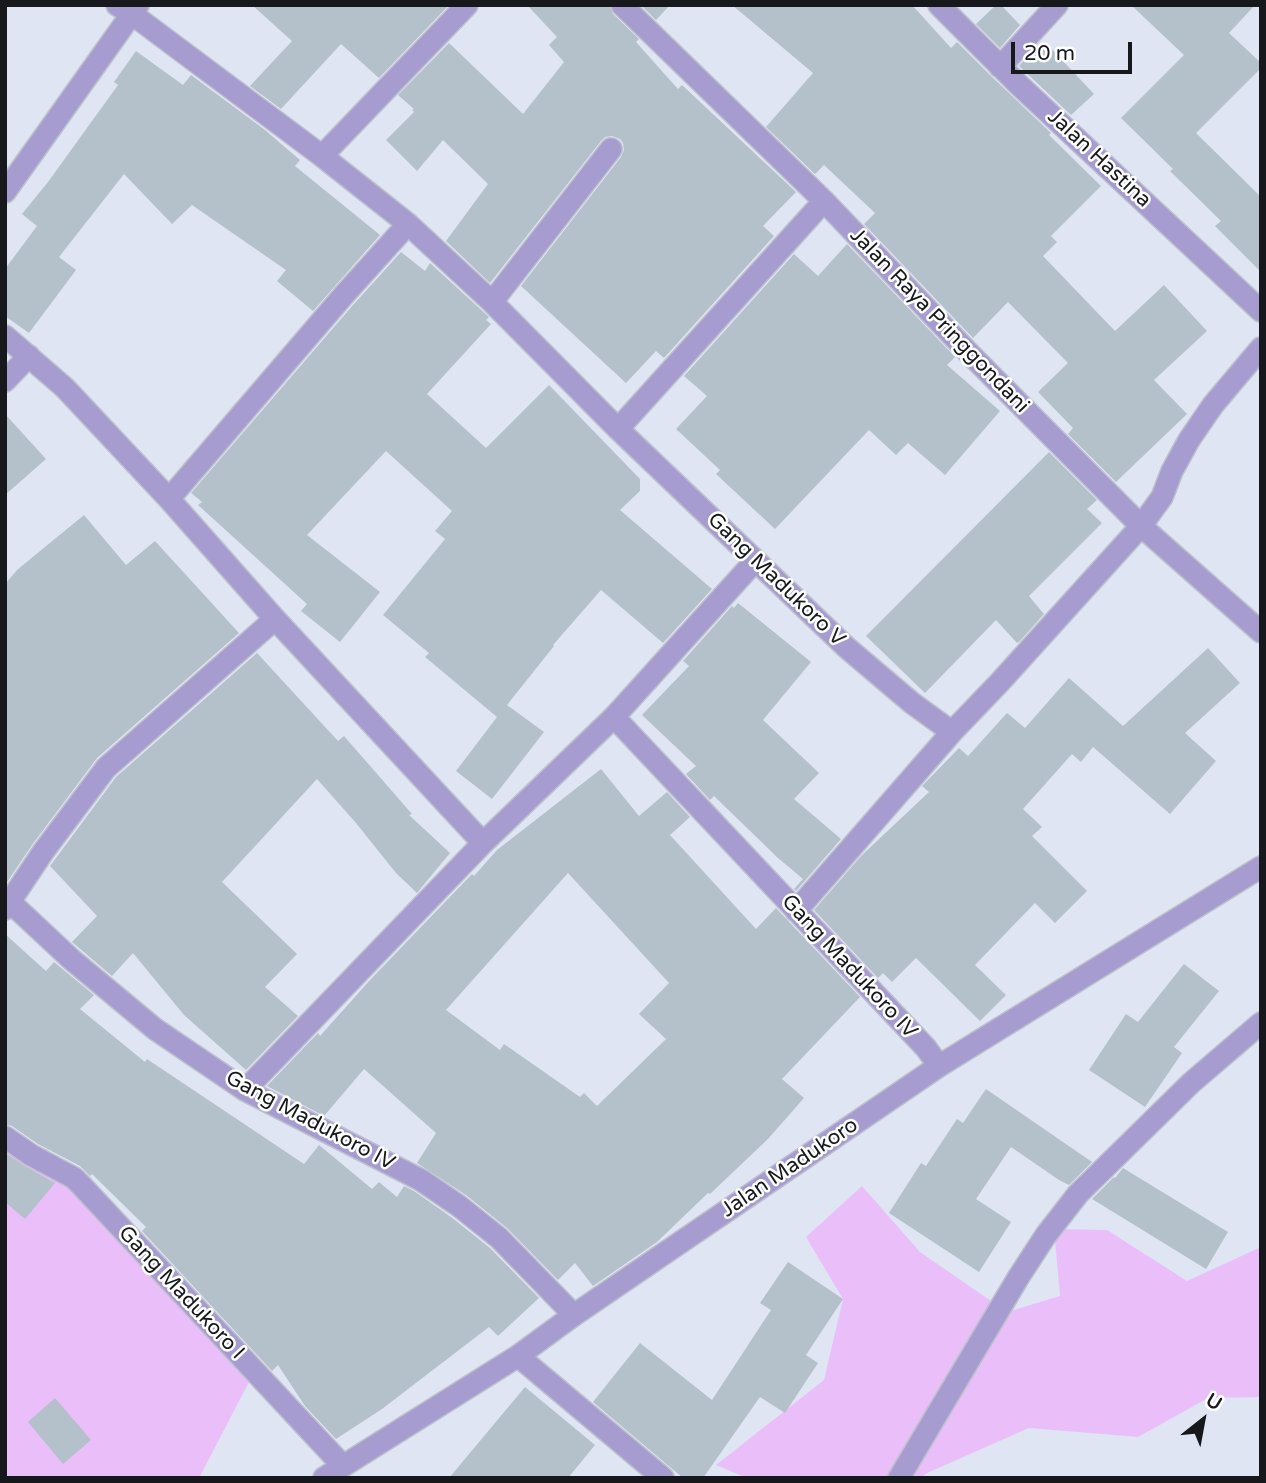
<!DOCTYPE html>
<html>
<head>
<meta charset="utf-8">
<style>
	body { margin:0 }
	#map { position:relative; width:1266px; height:1483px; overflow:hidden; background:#e0e5f3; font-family:"Varela Round",sans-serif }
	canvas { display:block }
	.frame { position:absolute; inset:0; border:7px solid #16181c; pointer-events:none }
	.north { position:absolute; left:1168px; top:1385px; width:70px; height:70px; -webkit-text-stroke:5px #fff; paint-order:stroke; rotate:31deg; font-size:19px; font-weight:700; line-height:28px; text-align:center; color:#16181c }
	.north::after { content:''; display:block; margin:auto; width:24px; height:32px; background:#16181c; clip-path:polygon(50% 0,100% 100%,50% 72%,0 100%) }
	.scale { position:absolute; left:1011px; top:42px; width:121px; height:32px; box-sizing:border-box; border:4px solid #16181c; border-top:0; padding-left:9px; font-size:21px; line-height:24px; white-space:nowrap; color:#16181c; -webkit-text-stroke:5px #fff; paint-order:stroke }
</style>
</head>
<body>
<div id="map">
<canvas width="1266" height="1483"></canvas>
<div class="frame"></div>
<div class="north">U</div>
<div class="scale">20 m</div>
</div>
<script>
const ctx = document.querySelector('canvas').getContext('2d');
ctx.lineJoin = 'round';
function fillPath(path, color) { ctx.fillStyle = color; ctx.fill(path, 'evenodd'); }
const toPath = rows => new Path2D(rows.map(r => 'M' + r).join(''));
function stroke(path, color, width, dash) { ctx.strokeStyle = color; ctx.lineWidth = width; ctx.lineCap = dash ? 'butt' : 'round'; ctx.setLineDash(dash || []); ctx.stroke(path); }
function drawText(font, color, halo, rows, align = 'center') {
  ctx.font = font + ' "Varela Round",sans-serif'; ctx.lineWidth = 5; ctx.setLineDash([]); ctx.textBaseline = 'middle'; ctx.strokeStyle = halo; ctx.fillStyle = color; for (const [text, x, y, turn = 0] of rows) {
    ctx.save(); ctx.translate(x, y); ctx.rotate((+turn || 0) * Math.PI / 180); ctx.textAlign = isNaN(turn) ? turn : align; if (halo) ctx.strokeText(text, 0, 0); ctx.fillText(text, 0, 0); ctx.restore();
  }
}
fillPath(toPath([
	[5,1144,47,1149,133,1256,249,1382,199,1478,5,1478],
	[862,1186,920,1252,1007,1312,1060,1296,1054,1229,1107,1230,1187,1281,1261,1247,1261,1397,1208,1398,1138,1437,1029,1428,927,1473,921,1478,747,1478,716,1465,824,1380,843,1299,806,1237]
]), '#eabff9');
fillPath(toPath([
	[252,5,449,5,379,78,341,44,281,109,250,86,292,41],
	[527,5,609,5,613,14,639,39,636,42,678,89,682,85,796,192,763,226,774,236,664,358,656,351,626,383,521,286,621,157,624,150,623,143,620,139,612,136,605,137,601,141,490,283,446,241,488,184,443,140,417,171,386,140,414,112,412,110,414,109,398,95,449,43,523,114,564,62,549,45,557,37],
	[641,5,670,5,656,20],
	[732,5,912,5,951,48,957,42,991,76,1051,133,1049,135,1101,186,1051,236,1057,242,1043,256,1115,331,1164,285,1207,331,1154,380,1187,414,1116,482,1068,434,1073,428,1038,392,1068,363,1008,302,973,338,864,224,875,213,824,165,815,174,766,127,813,73],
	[996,5,1001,5,1020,25,1000,48,976,24],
	[1131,5,1255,5,1229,33,1261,63,1261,68,1196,133,1261,197,1261,272,1215,226,1221,221,1170,171,1173,169,1121,118,1184,55],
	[1047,44,1094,94,1071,115,1019,66,1038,45,1042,49],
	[136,51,183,85,191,75,265,130,300,160,295,166,380,235,313,311,277,281,286,270,192,205,172,224,124,174,59,257,76,270,29,333,5,316,5,269,37,226,22,214,48,182,118,85,114,82],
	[847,244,955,357,947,365,1000,411,945,475,908,443,896,455,869,430,775,529,716,474,720,470,676,429,707,396,684,376,794,254,818,276],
	[401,252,425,271,430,263,489,317,486,320,491,324,427,394,486,448,549,385,640,479,640,491,620,510,712,589,663,643,601,590,553,645,554,646,507,705,544,732,492,799,456,771,497,717,425,657,429,653,383,615,445,539,435,531,452,511,386,451,307,535,380,592,340,642,301,611,307,604,198,505,202,502,191,493,353,305],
	[5,414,46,459,5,495],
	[1049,452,1097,500,1087,509,1102,523,1029,596,1044,614,1020,641,1017,643,996,620,925,693,866,636],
	[84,515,126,565,155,541,239,633,97,758,32,845,5,885,5,584,17,570],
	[738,603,811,662,763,720,819,773,794,799,841,839,796,891,794,889,803,879,778,858,714,796,710,800,686,774,696,766,642,715,689,666,683,661,732,606,734,608],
	[1208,648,1240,683,1185,733,1216,761,1170,814,1093,747,1081,762,1072,754,1023,809,1042,827,1032,836,1087,891,1055,923,1035,903,975,965,1006,995,980,1021,916,958,892,982,883,973,878,978,814,910,861,856,929,792,922,786,959,748,968,756,1007,713,1025,728,1069,678,1123,726],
	[257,653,338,741,344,736,412,814,409,815,450,853,417,893,396,873,356,823,317,779,222,882,297,954,265,987,298,1016,246,1070,184,1015,133,953,112,976,72,942,97,916,50,866,116,777],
	[601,769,639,816,667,792,690,817,670,835,756,929,776,908,860,997,782,1079,804,1098,768,1139,710,1194,708,1193,657,1242,593,1286,575,1263,558,1280,507,1228,466,1195,417,1163,436,1133,364,1069,324,1116,267,1086,318,1033,320,1036,370,980,472,874,474,876,497,850],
	[568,873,669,983,639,1014,666,1039,597,1106,584,1093,580,1097,504,1044,500,1050,446,1010],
	[5,934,46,971,54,962,94,995,80,1009,145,1062,147,1059,304,1164,319,1145,372,1189,379,1182,397,1197,404,1186,414,1191,451,1217,490,1248,539,1298,498,1336,489,1327,382,1409,336,1439,305,1406,278,1365,272,1371,142,1231,146,1227,92,1174,90,1176,80,1166,38,1144,12,1126,5,1124],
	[1184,964,1219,991,1174,1047,1182,1053,1145,1107,1089,1070,1126,1014,1138,1022],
	[986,1089,1092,1162,1069,1185,1059,1180,1011,1147,976,1199,1011,1222,979,1272,889,1213,921,1163,926,1166,957,1119,963,1123],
	[5,1153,25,1166,55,1183,25,1219,5,1202],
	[1123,1168,1228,1232,1206,1269,1092,1199,1114,1177,1115,1178],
	[788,1262,843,1299,806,1355,818,1363,785,1413,760,1397,703,1478,683,1478,593,1402,640,1343,712,1400,771,1310,760,1303],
	[525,1387,595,1445,568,1478,449,1478],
	[55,1398,91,1440,63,1464,28,1422]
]), '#b4c0ca');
const street = toPath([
	[117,5,132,14,322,156,408,224,492,302,618,429,846,647,912,703,952,732],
	[622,5,824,201,968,352,1141,526,1261,632],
	[939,5,1019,85,1261,311],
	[1000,67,1057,5],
	[322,156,467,5],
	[5,192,138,5],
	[492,302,611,149],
	[5,336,65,388,169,499,275,619,483,843],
	[5,381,29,356],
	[618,429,824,201],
	[169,499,343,296,408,224],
	[614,717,926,1048,939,1066],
	[10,902,71,959,155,1029,245,1090,421,1180,459,1206,499,1238,574,1315],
	[5,909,43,852,106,768,275,619],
	[796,911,952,732,1000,682,1141,526,1162,497,1172,471,1189,440,1213,405,1261,348],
	[245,1090,483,843,614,717,755,561],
	[5,1137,31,1155,74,1178,81,1185,343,1466],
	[518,1356,663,1478],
	[324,1478,518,1356,574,1315,939,1066,1261,867],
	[899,1478,1018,1278,1046,1235,1078,1194,1191,1083,1261,1023]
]);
stroke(street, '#bcc0cc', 24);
stroke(street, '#a69ccf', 21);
drawText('21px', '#16181c', '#fff', [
	["Jalan Hastina",1099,159,43],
	["Jalan Raya Pringgondani",939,321,46],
	["Gang Madukoro V",776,580,44],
	["Gang Madukoro IV",849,967,47],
	["Gang Madukoro IV",310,1121,28],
	["Jalan Madukoro",790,1168,-34],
	["Gang Madukoro I",181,1293,47]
]);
</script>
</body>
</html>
